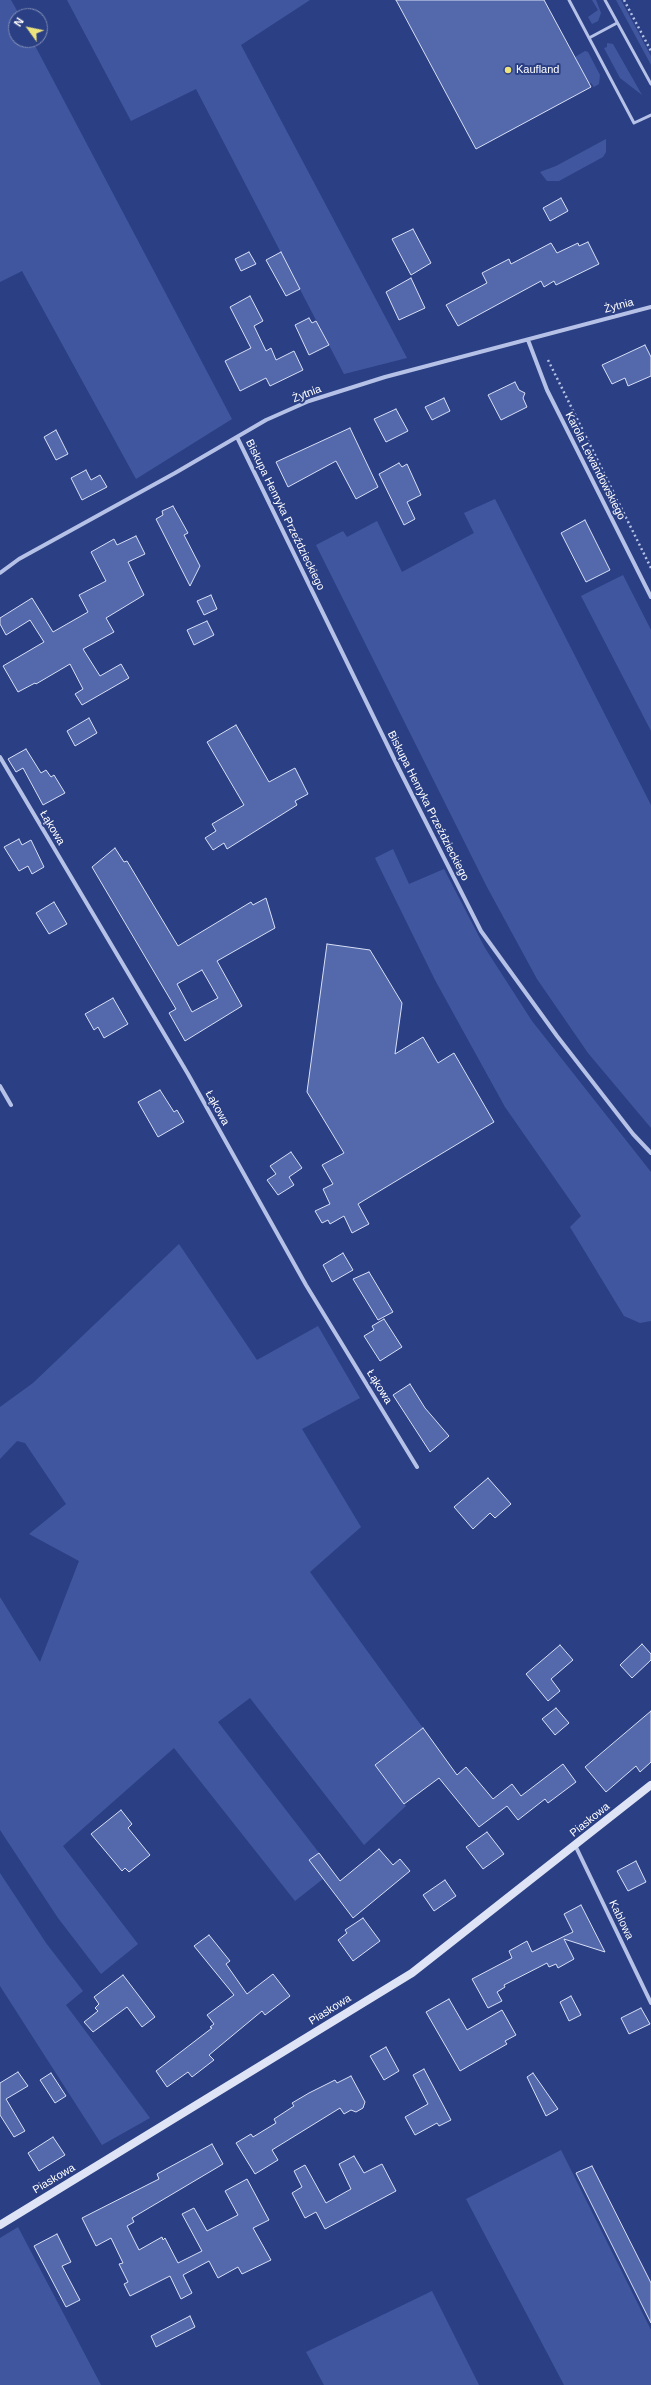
<!DOCTYPE html>
<html>
<head>
<meta charset="utf-8">
<style>
	body { margin:0 }
	#map { position:relative; width:651px; height:2385px; overflow:hidden; background:#2b3f84; font-family:Helvetica,sans-serif }
	canvas { display:block }
	.north { position:absolute; left:8px; top:8px; width:40px; height:40px; box-sizing:border-box; background:#2b3f84; border:1px solid #808cb5; border-radius:50%; rotate:303deg; font-size:11px; font-weight:700; line-height:16px; text-align:center; color:#fff }
	.north::after { content:''; display:block; margin:auto; width:14px; height:18px; background:#ede37d; clip-path:polygon(50% 0,100% 100%,50% 72%,0 100%) }
</style>
</head>
<body>
<div id="map">
<canvas width="651" height="2385"></canvas>
<div class="north">N</div>
</div>
<script>
const ctx = document.querySelector('canvas').getContext('2d');
ctx.lineJoin = 'round';
function fillPath(path, color) { ctx.fillStyle = color; ctx.fill(path, 'evenodd'); }
const toPath = rows => new Path2D(rows.map(r => 'M' + r).join(''));
function stroke(path, color, width, dash) { ctx.strokeStyle = color; ctx.lineWidth = width; ctx.lineCap = dash ? 'butt' : 'round'; ctx.setLineDash(dash || []); ctx.stroke(path); }
function drawText(font, color, halo, rows, align = 'center') {
  ctx.font = font + ' Helvetica,sans-serif'; ctx.lineWidth = 4; ctx.setLineDash([]); ctx.textBaseline = 'middle'; ctx.strokeStyle = halo; ctx.fillStyle = color; for (const [text, x, y, turn = 0] of rows) {
    ctx.save(); ctx.translate(x, y); ctx.rotate((+turn || 0) * Math.PI / 180); ctx.textAlign = isNaN(turn) ? turn : align; if (halo) ctx.strokeText(text, 0, 0); ctx.fillText(text, 0, 0); ctx.restore();
  }
}
fillPath(toPath([
	[0,0,11,0,20,16,16,16,16,40,32,40,232,419,136,479,22,271,0,282],
	[67,0,310,0,241,45,407,358,344,374,196,89,131,121],
	[592,0,596,0,601,13,598,21,592,24,588,17,598,10],
	[616,0,621,0,651,56,651,65],
	[607,43,613,44,642,95,620,78,604,48,607,47],
	[585,51,588,52,600,75,599,84,594,87,591,83,589,83,575,57],
	[606,139,606,152,603,157,559,181,547,181,540,172,556,166],
	[495,499,651,805,651,1128,588,1053,537,979,487,887,316,545,343,531,347,537,377,521,402,572,474,533,464,513],
	[623,575,651,630,651,731,581,596],
	[393,849,409,884,444,869,485,948,532,1021,651,1172,651,1321,640,1323,624,1316,570,1227,581,1216,505,1107,435,980,375,858],
	[179,1244,257,1360,318,1326,360,1398,302,1429,361,1527,310,1572,423,1728,375,1765,406,1806,364,1845,250,1698,218,1722,333,1871,295,1901,174,1748,63,1846,138,1944,101,1974,58,1918,0,1830,0,1597,40,1662,79,1561,29,1534,66,1504,25,1443,17,1441,0,1459,0,1407,33,1383],
	[0,1873,46,1943,83,1991,66,2005,150,2118,102,2145,0,1986],
	[561,2150,651,2330,651,2385,564,2385,466,2199],
	[18,2227,101,2385,0,2385,0,2238],
	[432,2291,479,2385,324,2385,306,2352]
]), '#4057a0');
const building = toPath([
	[396,0,544,0,591,87,476,149,396,0],
	[561,198,568,211,550,221,543,208,561,198],
	[413,229,431,263,411,275,392,239,413,229],
	[588,242,599,264,556,285,554,281,544,287,541,281,458,326,446,305,487,283,482,273,509,259,511,264,551,243,557,253,578,243,579,246,588,242],
	[249,252,256,264,241,271,235,259,249,252],
	[281,252,300,289,286,296,266,260,281,252],
	[411,278,425,308,399,320,386,292,411,278],
	[250,296,263,321,254,326,266,351,271,348,276,360,294,351,303,370,270,386,266,378,240,391,225,361,251,348,230,307,250,296],
	[309,318,312,323,316,321,329,345,309,355,295,325,309,318],
	[645,345,651,357,651,376,628,386,625,378,612,384,602,365,645,345],
	[515,382,519,390,525,393,523,398,527,407,501,420,488,395,515,382],
	[444,398,450,411,432,420,425,407,444,398],
	[396,409,408,431,386,442,374,419,396,409],
	[350,428,378,487,356,499,336,461,288,487,276,462,350,428],
	[56,430,68,454,56,460,44,437,56,430],
	[399,463,402,467,407,464,421,495,407,502,415,519,404,525,379,474,399,463],
	[86,470,91,480,100,475,107,487,82,500,71,478,86,470],
	[173,506,188,533,184,535,200,566,190,586,156,519,163,515,162,511,173,506],
	[585,520,610,570,586,582,561,533,585,520],
	[136,536,145,554,128,562,144,595,106,618,114,632,83,649,100,676,121,664,129,678,82,705,75,694,83,689,70,664,36,684,35,683,18,692,3,666,44,642,30,620,6,635,0,624,0,618,32,598,53,632,88,612,79,595,106,581,91,552,114,539,117,545,136,536],
	[211,595,217,609,204,615,197,601,211,595],
	[207,621,214,635,194,645,187,630,207,621],
	[89,718,97,733,75,746,67,731,89,718],
	[236,725,269,782,295,768,308,794,295,801,297,805,227,849,224,843,213,850,205,838,216,831,212,824,244,805,207,742,236,725],
	[26,749,41,773,46,770,51,777,54,775,65,793,43,805,23,768,16,772,8,759,26,749],
	[19,839,22,845,31,840,44,867,32,874,28,866,19,871,4,847,19,839],
	[115,848,124,862,127,861,178,946,251,902,253,905,266,898,275,928,217,961,242,1006,185,1041,169,1013,176,1009,92,867,115,848],
	[202,970,218,998,192,1012,177,984,202,970],
	[54,902,67,924,49,934,36,913,54,902],
	[327,944,370,950,402,1003,395,1054,423,1037,438,1063,454,1053,494,1122,358,1204,369,1224,352,1233,344,1216,330,1224,328,1220,322,1223,315,1211,330,1204,323,1189,333,1184,322,1165,344,1153,307,1092,327,944],
	[113,998,128,1024,104,1038,98,1027,94,1030,85,1014,113,998],
	[160,1090,174,1112,177,1110,184,1122,158,1137,138,1102,160,1090],
	[291,1152,302,1168,289,1177,294,1185,278,1195,267,1180,276,1174,270,1166,291,1152],
	[343,1253,353,1270,332,1282,323,1265,343,1253],
	[369,1272,393,1312,378,1320,353,1279,369,1272],
	[384,1319,402,1347,380,1361,364,1336,374,1330,372,1326,384,1319],
	[410,1384,425,1408,449,1436,430,1452,393,1395,410,1384],
	[488,1478,511,1504,495,1518,490,1513,473,1529,454,1507,488,1478],
	[642,1644,651,1654,651,1660,632,1678,620,1665,642,1644],
	[560,1645,573,1660,551,1679,560,1691,548,1701,526,1674,560,1645],
	[556,1708,569,1723,555,1735,542,1719,556,1708],
	[651,1711,651,1762,640,1772,636,1766,606,1792,585,1767,651,1711],
	[423,1728,457,1775,466,1767,493,1799,512,1784,521,1796,563,1764,576,1782,548,1803,545,1799,518,1820,507,1806,479,1827,439,1778,404,1804,375,1765,423,1728],
	[121,1810,132,1824,128,1828,150,1855,129,1872,125,1868,122,1871,91,1834,121,1810],
	[487,1832,504,1854,483,1869,466,1847,487,1832],
	[379,1849,393,1865,400,1859,410,1871,353,1918,309,1860,319,1853,340,1881,379,1849],
	[636,1861,646,1882,628,1891,617,1871,636,1861],
	[445,1880,456,1896,434,1911,423,1895,445,1880],
	[581,1905,605,1952,564,1939,574,1959,558,1968,556,1964,549,1967,547,1963,504,1985,505,1987,497,1992,502,2001,488,2008,472,1979,512,1958,509,1951,527,1941,532,1952,573,1932,564,1914,581,1905],
	[363,1918,380,1941,353,1961,338,1940,347,1933,345,1930,363,1918],
	[209,1935,230,1961,226,1964,247,1994,273,1974,290,1996,265,2015,262,2011,209,2055,214,2060,192,2077,188,2072,167,2087,156,2071,212,2028,210,2027,214,2024,207,2015,234,1995,194,1946,209,1935],
	[123,1975,155,2017,142,2027,127,2007,93,2032,84,2022,98,2011,95,2008,99,2004,94,1997,123,1975],
	[571,1996,581,2015,569,2021,560,2002,571,1996],
	[449,1999,467,2030,502,2010,516,2035,505,2041,507,2044,460,2071,426,2012,449,1999],
	[641,2008,650,2024,629,2034,621,2018,641,2008],
	[386,2047,399,2071,384,2080,370,2056,386,2047],
	[424,2069,451,2120,439,2126,437,2123,415,2135,405,2117,428,2104,413,2075,424,2069],
	[18,2072,28,2086,6,2099,25,2131,14,2137,0,2115,0,2083,18,2072],
	[51,2073,66,2096,55,2103,40,2080,51,2073],
	[533,2073,558,2109,546,2116,527,2077,533,2073],
	[351,2076,365,2102,363,2108,356,2112,351,2110,344,2114,340,2108,272,2150,278,2160,255,2174,236,2143,251,2134,253,2137,276,2123,274,2119,294,2106,292,2103,309,2093,335,2080,337,2083,351,2076],
	[53,2137,65,2155,39,2171,28,2153,53,2137],
	[212,2144,223,2164,132,2218,134,2222,127,2226,139,2250,162,2237,163,2240,165,2238,178,2263,202,2251,182,2214,194,2208,207,2231,238,2215,225,2191,247,2179,269,2220,253,2228,271,2260,242,2274,238,2267,218,2278,209,2261,183,2275,192,2293,181,2299,170,2276,130,2296,124,2284,128,2282,119,2264,123,2263,111,2238,96,2246,82,2218,159,2179,157,2174,212,2144],
	[354,2156,364,2173,382,2164,396,2191,325,2229,316,2212,305,2218,292,2193,302,2187,294,2171,305,2165,326,2203,351,2189,339,2164,354,2156],
	[592,2166,651,2283,651,2323,576,2173,592,2166],
	[57,2234,71,2262,62,2266,80,2300,66,2307,34,2246,57,2234],
	[190,2316,195,2327,156,2347,151,2336,190,2316]
]);
fillPath(building, '#5369ab');
stroke(building, '#d8dff6', 1);
stroke(toPath([
	[624,0,651,51],
	[548,360,651,568]
]), '#b5c1e7', 2.5, [2, 3]);
stroke(toPath([
	[569,0,634,123,651,115],
	[605,0,651,84],
	[589,38,617,23]
]), '#b5c1e7', 3);
stroke(toPath([
	[528,340,547,390,651,597],
	[237,437,399,769,481,931,557,1036,633,1134,651,1153],
	[0,573,19,559,175,473,266,420,309,401,385,377,651,307],
	[0,757,188,1074,306,1285,417,1467],
	[0,1086,11,1105],
	[575,1845,651,2003]
]), '#b5c1e7', 4);
stroke(toPath([
	[0,2225,412,1973,651,1785]
]), '#dee4f6', 8);
for (const [x, y, r, color] of [
	[508,70,4,"#ede37d"]
]) { const dot = new Path2D(); dot.arc(x, y, r, 0, 2 * Math.PI); ctx.fillStyle = color; ctx.fill(dot); stroke(dot, '#2b3f84', 1.5); }
drawText('11px', '#fff', '#2b3f84', [
	["Kaufland",516,70]
], 'left');
drawText('11px', '#fff', '#2b3f84', [
	["Żytnia",619,306,-15],
	["Żytnia",307,394,-21],
	["Karola Lewandowskiego",595,466,63],
	["Biskupa Henryka Przeździeckiego",285,515,64],
	["Biskupa Henryka Przeździeckiego",428,806,63],
	["Łąkowa",52,828,59],
	["Łąkowa",217,1108,61],
	["Łąkowa",379,1387,58],
	["Piaskowa",590,1820,-39],
	["Kablowa",621,1920,64],
	["Piaskowa",330,2010,-32],
	["Piaskowa",54,2179,-31]
]);
</script>
</body>
</html>
